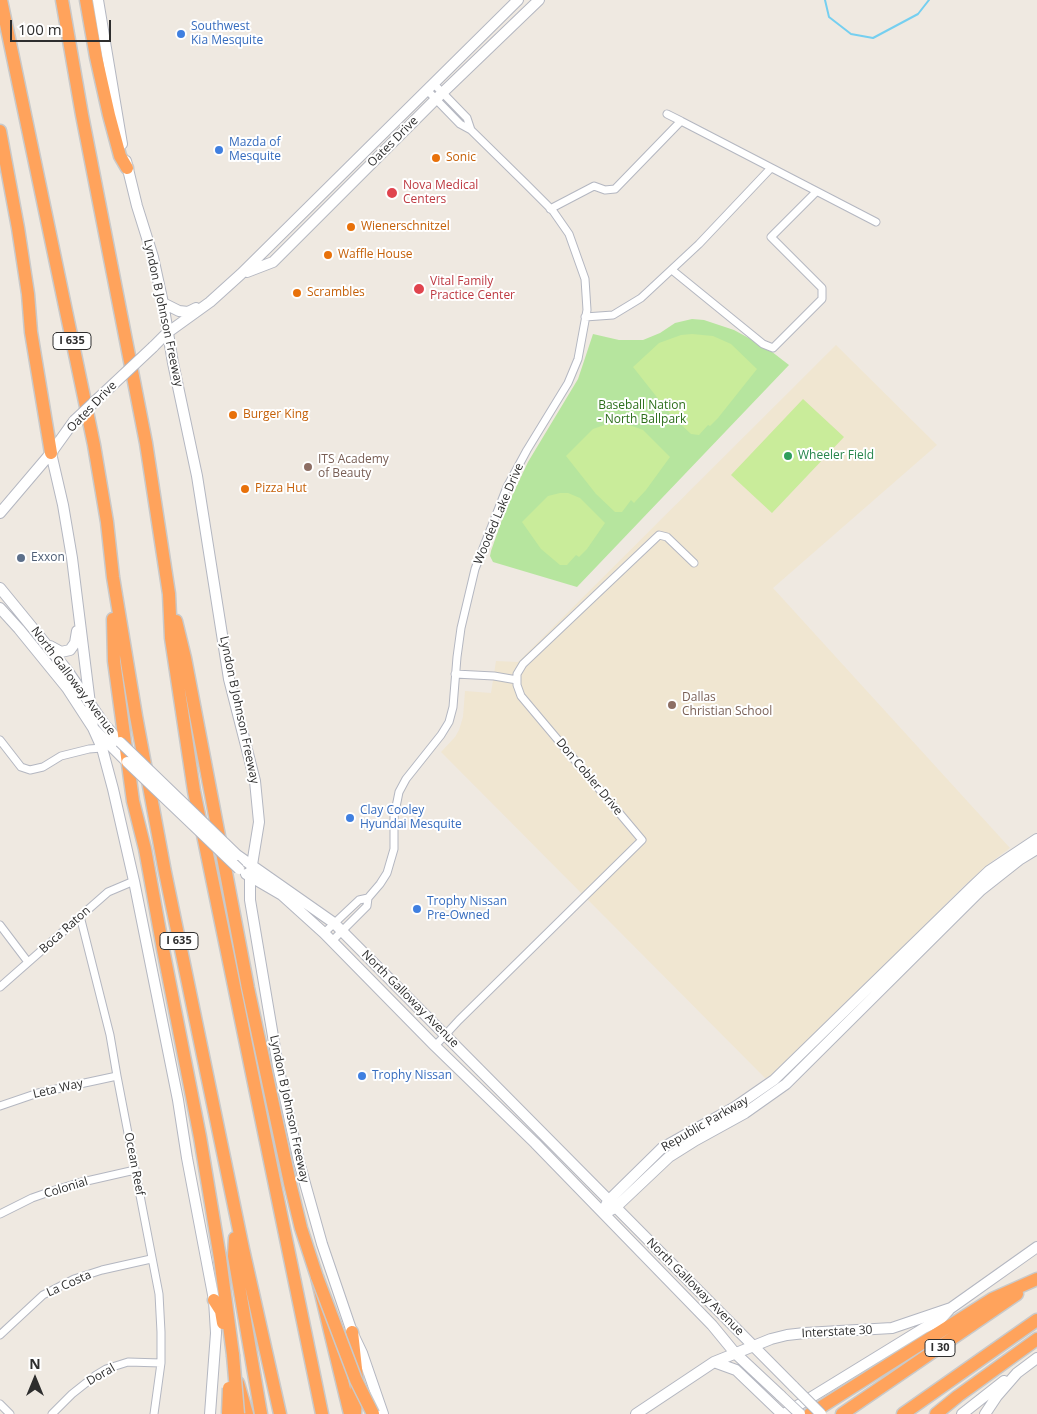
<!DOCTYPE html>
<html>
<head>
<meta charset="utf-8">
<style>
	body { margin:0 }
	#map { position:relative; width:1037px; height:1414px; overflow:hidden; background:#efe9e1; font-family:"Open Sans",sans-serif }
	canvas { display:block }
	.north { position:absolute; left:10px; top:1354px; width:50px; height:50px; -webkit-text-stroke:4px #fff; paint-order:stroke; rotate:0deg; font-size:14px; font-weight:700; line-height:20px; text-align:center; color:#2e2e2e }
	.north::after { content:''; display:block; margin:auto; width:18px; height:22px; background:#2e2e2e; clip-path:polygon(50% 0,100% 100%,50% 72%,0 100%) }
	.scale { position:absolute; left:10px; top:20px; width:101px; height:22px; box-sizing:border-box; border:2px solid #2e2e2e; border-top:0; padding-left:6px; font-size:15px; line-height:18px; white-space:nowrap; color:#2e2e2e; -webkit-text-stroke:4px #fff; paint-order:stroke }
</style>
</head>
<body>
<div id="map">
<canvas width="1037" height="1414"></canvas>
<div class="north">N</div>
<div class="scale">100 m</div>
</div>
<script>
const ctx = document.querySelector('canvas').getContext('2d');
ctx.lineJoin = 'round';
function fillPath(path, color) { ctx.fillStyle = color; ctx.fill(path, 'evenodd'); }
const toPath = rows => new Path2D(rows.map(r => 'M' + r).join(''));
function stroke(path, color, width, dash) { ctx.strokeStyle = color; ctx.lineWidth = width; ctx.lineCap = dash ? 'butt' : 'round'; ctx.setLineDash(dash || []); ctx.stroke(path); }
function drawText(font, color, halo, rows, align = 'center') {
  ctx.font = font + ' "Open Sans",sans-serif'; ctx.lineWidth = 4; ctx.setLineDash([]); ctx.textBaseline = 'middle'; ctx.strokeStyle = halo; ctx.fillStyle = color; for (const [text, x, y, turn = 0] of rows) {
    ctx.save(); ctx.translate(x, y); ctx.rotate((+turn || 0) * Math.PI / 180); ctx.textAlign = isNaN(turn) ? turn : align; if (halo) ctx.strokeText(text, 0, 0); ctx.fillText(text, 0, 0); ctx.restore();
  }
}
fillPath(toPath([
	[836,345,937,445,773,588,1010,848,991,862,964,886,768,1081,441,752,455,737,459,730,463,717,465,691,491,693,496,661,518,662]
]), '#f0e6d1');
fillPath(toPath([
	[692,319,704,320,734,330,767,348,789,365,577,587,493,562,490,556,491,551,505,511,528,462,578,379,593,334,619,340,643,340,660,333,675,323]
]), '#b6e59e');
fillPath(toPath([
	[692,334,713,336,731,344,757,369,718,418,710,426,708,425,699,435,691,434,671,415,633,367,659,343,681,335],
	[803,399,844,437,772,513,731,475],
	[610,423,627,424,643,430,670,457,646,490,634,503,631,500,622,512,615,512,596,494,566,456,593,429],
	[560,493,568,493,580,498,605,523,587,549,579,557,576,555,567,565,560,565,541,549,522,522,548,496]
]), '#c9ec9a');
stroke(toPath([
	[825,0,829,17,851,34,873,38,918,14,929,0]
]), '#75cff0', 2);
const street = toPath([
	[434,84,467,118,471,130],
	[667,114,681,121],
	[550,209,594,186,605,190,615,189,681,121,876,222],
	[672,270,763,344,773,348,822,299,822,288,771,237,816,192],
	[585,317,613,315,641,298,699,244,770,169],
	[455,674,494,676,517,680],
	[0,740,21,767,30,770,43,767,61,756,89,749,102,748],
	[80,916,110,1035,117,1076,159,1294,161,1332,161,1363,154,1414],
	[0,925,28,962],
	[324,933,359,900,368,898],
	[332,941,367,906,368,898,380,884,387,873,394,849,394,817,399,792,406,779,441,735,449,722,453,707,457,657,461,628,475,569,507,487,527,450,568,383,578,359,587,310,585,279,569,234,553,211,525,183,471,130,460,124,427,90],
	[0,987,108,892,134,881],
	[435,1046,459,1020,642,840,521,696,517,685,517,674,523,664,659,535,667,537,694,563],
	[0,1106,38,1093,117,1076],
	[0,1214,32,1198,52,1191,78,1183,135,1170],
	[0,1335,43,1295,74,1279,102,1270,151,1259],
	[0,1404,10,1414],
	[52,1414,72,1394,96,1375,106,1369,128,1362,161,1363]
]);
const secondary = toPath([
	[98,0,122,144],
	[126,161,137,206,153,257,163,303,173,363,197,476,229,679,255,781,259,822,250,877,250,900,278,1066,299,1162,322,1244,352,1332,362,1353,383,1414],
	[247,272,273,262,436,99,539,0],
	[163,303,179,311,188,312,196,308],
	[153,347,167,333,210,302,241,274,518,0],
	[51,453,63,505,72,558,93,728,102,748,113,789,134,881,178,1100,187,1158,214,1300,216,1333,210,1414],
	[0,513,51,453,74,421],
	[0,588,67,670,104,724,120,742],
	[0,608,19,629,67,688,93,728,127,762],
	[50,646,61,652,70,650,75,643,77,631],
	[237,855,334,923,794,1387],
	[246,874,282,895,324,933,435,1046,535,1143,712,1325,735,1353,781,1396],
	[606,1205,608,1201,662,1148,735,1107,774,1080,972,887,989,871,1037,839],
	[611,1210,615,1208,669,1157,696,1140,745,1113,786,1084,981,890,1019,860,1037,849],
	[714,1362,736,1370,782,1414],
	[636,1414,714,1362,771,1339,787,1335,805,1333,892,1328,951,1308,1037,1247],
	[784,1414,924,1328,939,1321,949,1310],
	[962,1414,1004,1381],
	[985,1414,997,1396,1017,1373,1037,1358]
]);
const highway = toPath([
	[1,0,94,445,107,522,113,577,136,716,165,872,243,1249,280,1414],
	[62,0,82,115,146,443,169,594,171,638,194,791,322,1414],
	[86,0,96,57,109,115,120,156,127,168],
	[0,131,18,228,28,294,31,332,51,453],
	[113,619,114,661,133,801,145,849,163,949,200,1137,220,1258,233,1355],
	[176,621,185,658,248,988,290,1183,301,1228,317,1277,350,1414],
	[235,1238,234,1256,261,1414],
	[214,1300,221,1311,223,1323],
	[352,1332,357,1378,355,1414],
	[238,1383,247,1414],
	[810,1414,992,1299,1037,1279],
	[842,1414,1017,1294],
	[903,1414,1037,1320],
	[936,1414,958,1396,1037,1339]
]);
stroke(street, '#b4b7c1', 9);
stroke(secondary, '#b4b7c1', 12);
stroke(highway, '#c9c9c9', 15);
stroke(street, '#fff', 7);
stroke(secondary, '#fff', 10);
stroke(highway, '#ffa35c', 12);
const secondaryBridge = toPath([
	[74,421,153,347],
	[120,742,237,855],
	[127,762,239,869],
	[794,1387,821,1414],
	[781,1396,800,1414]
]);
const highwayBridge = toPath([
	[317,1277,356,1380,373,1414],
	[233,1355,238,1414],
	[228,1414,229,1388]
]);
stroke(secondaryBridge, '#b4b7c1', 12, []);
stroke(highwayBridge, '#c9c9c9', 15, []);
stroke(secondaryBridge, '#fff', 10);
stroke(highwayBridge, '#ffa35c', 12);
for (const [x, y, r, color] of [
	[181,34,5,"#3f7fe0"],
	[219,150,5,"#3f7fe0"],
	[436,158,5,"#e8710a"],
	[392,193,6,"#e0444e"],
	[351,227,5,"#e8710a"],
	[328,255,5,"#e8710a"],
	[419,289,6,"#e0444e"],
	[297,293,5,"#e8710a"],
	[233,415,5,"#e8710a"],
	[788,456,5,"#2e9e5b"],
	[308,467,5,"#8d6e63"],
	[245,489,5,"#e8710a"],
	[21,558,5,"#5c6f8a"],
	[672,705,5,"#8d6e63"],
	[350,818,5,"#3f7fe0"],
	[417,909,5,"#3f7fe0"],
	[362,1076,5,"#3f7fe0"]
]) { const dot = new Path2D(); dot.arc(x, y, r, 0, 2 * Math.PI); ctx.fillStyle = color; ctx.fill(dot); stroke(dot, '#fff', 2); }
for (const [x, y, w] of [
	[72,341,38],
	[179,941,38],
	[940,1348,30]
]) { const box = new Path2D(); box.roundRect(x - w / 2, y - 8.5, w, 17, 4); ctx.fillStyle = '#fff'; ctx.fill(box); stroke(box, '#2e2e2e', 1); }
drawText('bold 11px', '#2e2e2e', null, [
	["I 635",72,341],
	["I 635",179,941],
	["I 30",940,1348]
]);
drawText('12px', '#366cbe', '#fff', [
	["Southwest",191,27],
	["Kia Mesquite",191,41],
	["Mazda of",229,143],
	["Mesquite",229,157],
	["Clay Cooley",360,811],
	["Hyundai Mesquite",360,825],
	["Trophy Nissan",427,902],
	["Pre-Owned",427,916],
	["Trophy Nissan",372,1076]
], 'left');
drawText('12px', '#2e2e2e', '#fff', [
	["Oates Drive",393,142,-45],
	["Lyndon B Johnson Freeway",163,313,78],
	["Oates Drive",92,407,-46],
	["Wooded Lake Drive",499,514,-67],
	["North Galloway Avenue",73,681,53],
	["Lyndon B Johnson Freeway",239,710,78],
	["Don Cobler Drive",589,777,50],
	["Boca Raton",65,930,-42],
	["North Galloway Avenue",410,999,45],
	["Leta Way",58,1089,-13],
	["Lyndon B Johnson Freeway",289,1109,78],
	["Republic Parkway",705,1124,-30],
	["Ocean Reef",134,1164,79],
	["Colonial",66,1188,-17],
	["La Costa",69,1284,-24],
	["North Galloway Avenue",695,1287,45],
	["Interstate 30",837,1332,-3],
	["Doral",101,1375,-30]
]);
drawText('12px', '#c56008', '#fff', [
	["Sonic",446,158],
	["Wienerschnitzel",361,227],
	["Waffle House",338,255],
	["Scrambles",307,293],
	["Burger King",243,415],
	["Pizza Hut",255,489]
], 'left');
drawText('12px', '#be3a42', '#fff', [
	["Nova Medical",403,186],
	["Centers",403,200],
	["Vital Family",430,282],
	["Practice Center",430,296]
], 'left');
drawText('12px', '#2c6e1b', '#fff', [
	["Baseball Nation",642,406],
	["- North Ballpark",642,420]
]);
drawText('12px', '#27864d', '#fff', [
	["Wheeler Field",798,456]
], 'left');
drawText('12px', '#785e54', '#fff', [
	["ITS Academy",318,460],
	["of Beauty",318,474],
	["Dallas",682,698],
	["Christian School",682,712]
], 'left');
drawText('12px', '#4e5e75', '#fff', [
	["Exxon",31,558]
], 'left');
</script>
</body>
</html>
